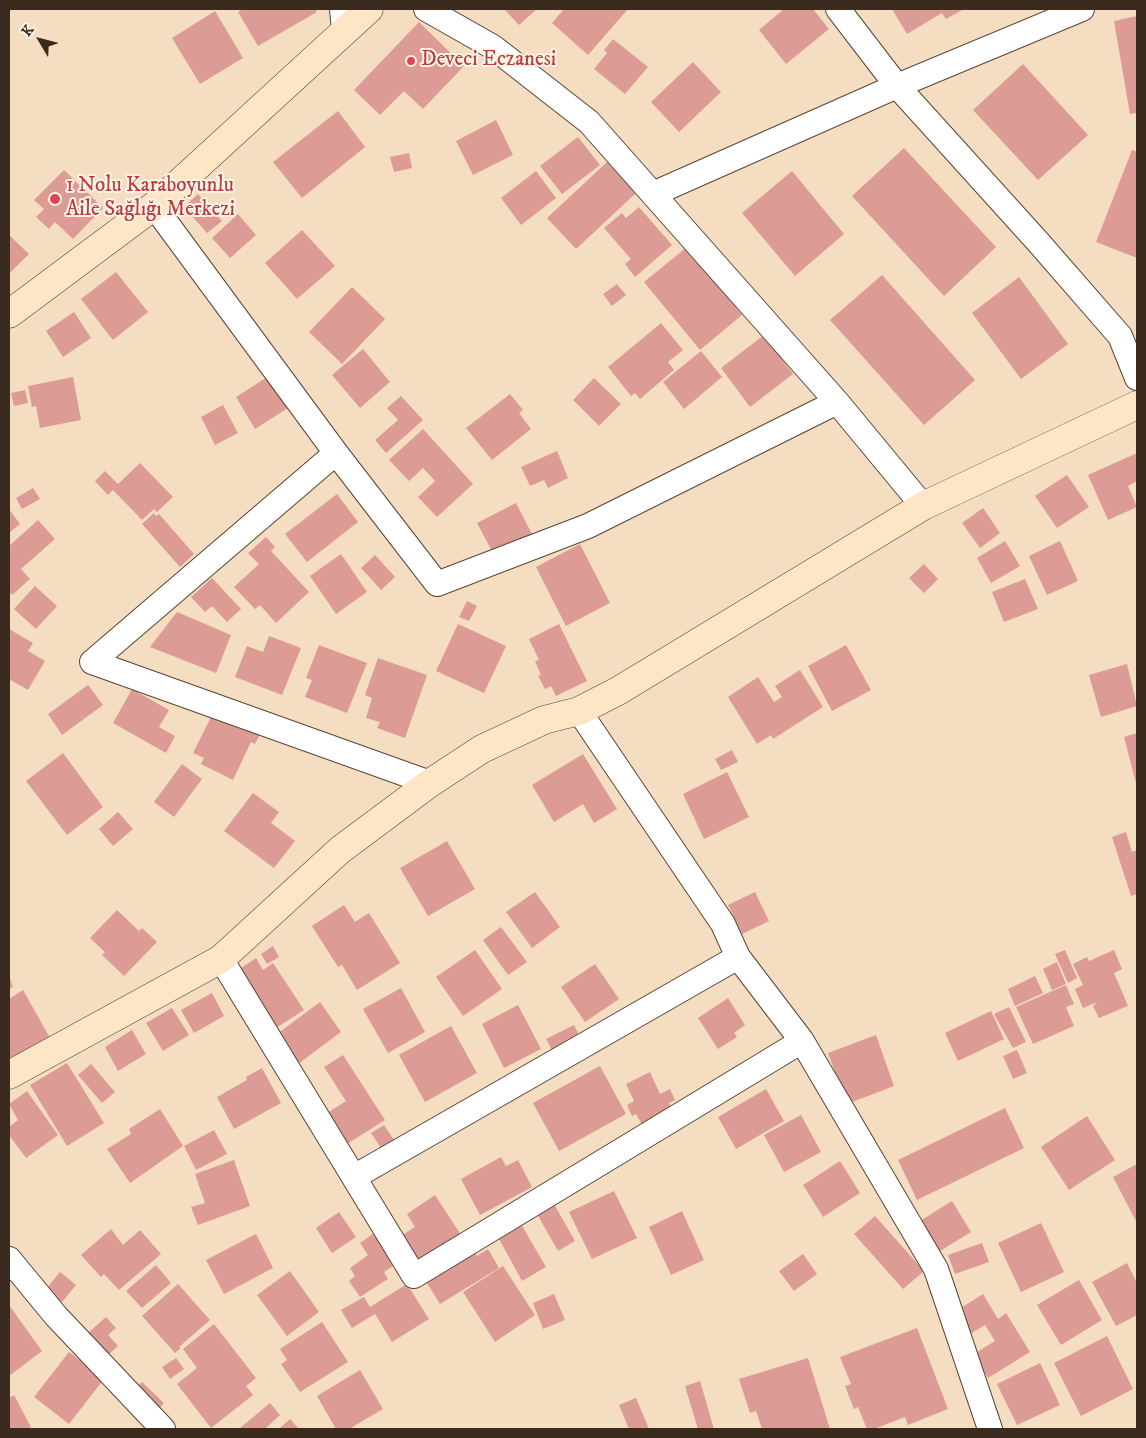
<!DOCTYPE html>
<html>
<head>
<meta charset="utf-8">
<style>
	body { margin:0 }
	#map { position:relative; width:1146px; height:1438px; overflow:hidden; background:#f4ddc1; font-family:"IM FELL DW Pica",serif }
	canvas { display:block }
	.frame { position:absolute; inset:0; border:10px solid #3b2a1e; pointer-events:none }
	.north { position:absolute; left:15px; top:15px; width:50px; height:50px; -webkit-text-stroke:4px #fcf5e5; paint-order:stroke; rotate:307deg; font-size:14px; font-weight:700; line-height:20px; text-align:center; color:#3b2a1e }
	.north::after { content:''; display:block; margin:auto; width:18px; height:22px; background:#3b2a1e; clip-path:polygon(50% 0,100% 100%,50% 72%,0 100%) }
</style>
</head>
<body>
<div id="map">
<canvas width="1146" height="1438"></canvas>
<div class="frame"></div>
<div class="north">K</div>
</div>
<script>
const ctx = document.querySelector('canvas').getContext('2d');
ctx.lineJoin = 'round';
function fillPath(path, color) { ctx.fillStyle = color; ctx.fill(path, 'evenodd'); }
const toPath = rows => new Path2D(rows.map(r => 'M' + r).join(''));
function stroke(path, color, width, dash) { ctx.strokeStyle = color; ctx.lineWidth = width; ctx.lineCap = dash ? 'butt' : 'round'; ctx.setLineDash(dash || []); ctx.stroke(path); }
function drawText(font, color, halo, rows, align = 'center') {
  ctx.font = font + ' "IM FELL DW Pica",serif'; ctx.lineWidth = 4; ctx.setLineDash([]); ctx.textBaseline = 'middle'; ctx.strokeStyle = halo; ctx.fillStyle = color; for (const [text, x, y, turn = 0] of rows) {
    ctx.save(); ctx.translate(x, y); ctx.rotate((+turn || 0) * Math.PI / 180); ctx.textAlign = isNaN(turn) ? turn : align; if (halo) ctx.strokeText(text, 0, 0); ctx.fillText(text, 0, 0); ctx.restore();
  }
}
fillPath(toPath([
	[243,9,315,9,317,12,258,46,238,12],
	[504,9,537,9,519,25],
	[564,9,628,9,588,55,552,23],
	[784,9,813,9,829,29,786,64,759,30],
	[892,9,964,9,946,19,942,13,907,34],
	[215,11,243,58,200,84,172,38],
	[1137,16,1137,113,1130,114,1114,21],
	[419,22,464,66,423,109,404,91,380,115,354,90],
	[613,39,648,67,625,94,594,69,607,53,604,50],
	[693,62,721,92,679,132,651,102],
	[1023,64,1088,135,1038,180,973,110],
	[338,111,365,147,302,198,273,162],
	[496,120,513,155,473,175,456,141],
	[578,137,600,165,562,194,540,166],
	[904,148,996,247,944,296,852,196],
	[1132,150,1137,152,1137,258,1096,242],
	[409,153,412,168,394,172,390,157],
	[607,162,636,193,576,249,547,218],
	[64,170,103,208,73,239,55,222,49,229,36,217,44,209,34,200],
	[536,171,556,198,521,225,501,198],
	[792,171,844,234,795,276,742,213],
	[198,194,222,221,207,233,184,207],
	[639,207,672,245,635,277,625,264,631,259,604,228,622,213,626,218],
	[238,214,256,235,230,258,212,238],
	[302,230,335,266,297,299,265,263],
	[9,235,29,254,9,274],
	[687,247,742,315,700,350,644,282],
	[116,272,148,312,113,340,81,299],
	[882,275,975,380,924,425,830,320],
	[1019,277,1068,344,1021,379,972,313],
	[617,284,626,295,612,306,603,294],
	[352,287,385,319,342,364,309,332],
	[74,312,91,338,63,357,46,331],
	[661,323,683,350,668,362,674,370,640,399,635,393,631,396,608,367],
	[764,335,793,374,750,407,721,368],
	[363,349,390,382,360,408,332,375],
	[701,351,722,377,684,409,663,382],
	[269,376,288,408,255,429,236,397],
	[73,377,81,420,40,428,36,406,32,407,28,386],
	[594,378,621,404,599,426,573,400],
	[25,390,28,403,14,406,11,393],
	[510,394,523,410,519,413,531,429,492,460,466,428],
	[401,396,423,420,386,453,375,440,398,420,387,408],
	[223,405,238,433,215,445,201,417],
	[423,429,473,484,437,517,418,497,435,481,423,468,409,481,389,460],
	[557,451,568,478,548,488,544,480,530,486,521,467],
	[1137,453,1137,481,1128,486,1137,507,1108,520,1088,475],
	[140,463,173,497,157,512,154,509,142,520,113,490,108,495,95,481,105,471,118,484],
	[1067,475,1089,507,1057,528,1035,496],
	[33,488,40,499,22,509,16,498],
	[337,494,358,522,307,562,285,534],
	[516,503,532,534,493,553,477,523],
	[983,508,1000,533,980,548,962,523],
	[9,509,20,524,9,533],
	[154,513,156,516,159,514,194,554,180,567,142,524],
	[38,520,55,539,21,569,30,579,12,595,9,591,9,546],
	[266,537,275,547,271,551,309,592,276,623,260,605,255,609,234,587,259,564,248,553],
	[1005,541,1020,566,991,583,977,558],
	[1060,541,1078,581,1047,595,1029,556],
	[580,544,610,603,566,626,536,567],
	[341,554,367,592,336,614,310,576],
	[375,555,395,577,381,590,361,568],
	[924,564,938,579,924,593,909,578],
	[212,578,241,609,227,622,212,606,205,612,191,597],
	[1025,579,1038,609,1004,622,992,592],
	[35,586,57,606,36,629,14,609],
	[467,601,477,606,469,621,459,617],
	[177,612,231,635,216,673,150,647],
	[458,624,506,646,484,693,436,671],
	[559,624,587,681,556,696,551,686,545,689,538,676,541,675,535,661,539,660,529,639],
	[9,629,33,643,28,651,45,661,28,690,9,679],
	[269,636,301,648,282,695,235,677,247,646,263,652],
	[319,645,367,663,347,713,305,697,312,680,306,678],
	[846,645,871,690,832,711,808,666],
	[378,658,427,675,405,738,377,728,380,722,366,718,372,698,365,695],
	[1127,664,1137,706,1101,717,1089,675],
	[800,670,823,707,773,739,771,735,757,744,728,697,758,677,774,702,782,697,775,686],
	[88,685,103,705,62,735,48,714],
	[132,689,169,710,159,727,175,736,166,753,113,723],
	[212,715,240,729,242,726,260,734,255,744,251,742,233,780,201,764,204,758,193,753],
	[1137,733,1137,787,1124,737],
	[732,750,738,762,721,770,715,759],
	[63,753,103,807,67,835,26,781],
	[583,754,617,809,594,823,583,804,554,822,532,785],
	[182,764,202,779,174,817,154,802],
	[727,772,749,817,704,839,683,794],
	[253,793,279,812,271,823,295,841,274,868,224,831],
	[118,812,133,829,113,846,99,829],
	[1126,832,1132,852,1137,850,1137,894,1131,896,1112,837],
	[447,841,475,889,428,916,400,868],
	[535,892,560,927,532,948,506,912],
	[755,892,769,921,742,934,728,905],
	[344,905,355,922,369,913,400,963,357,990,342,965,338,967,312,926],
	[117,910,139,931,142,928,157,942,124,976,102,955,105,952,90,938],
	[501,927,527,962,508,975,483,940],
	[273,946,279,957,267,964,261,954],
	[475,950,502,989,463,1016,436,977],
	[1065,950,1077,978,1068,983,1055,954],
	[1114,950,1122,969,1114,973,1128,1006,1099,1018,1093,1006,1097,1002,1083,1008,1075,989,1083,985,1073,964,1087,957,1089,961],
	[256,958,263,970,273,963,304,1010,273,1030,235,972],
	[1057,962,1066,984,1052,990,1043,969],
	[595,964,619,999,585,1022,561,987],
	[9,976,13,987,9,989],
	[1035,976,1043,993,1015,1006,1008,989],
	[1066,985,1074,1004,1066,1007,1074,1026,1033,1044,1016,1007],
	[401,988,425,1032,388,1053,363,1009],
	[23,990,50,1038,9,1061,9,999],
	[212,993,224,1016,194,1033,181,1010],
	[728,998,745,1025,734,1033,737,1037,718,1049,698,1018],
	[320,1002,341,1032,298,1064,277,1034],
	[518,1005,541,1049,504,1068,482,1024],
	[1009,1007,1026,1042,1013,1048,994,1014],
	[172,1008,189,1035,163,1051,146,1023],
	[991,1011,1004,1039,958,1061,945,1033],
	[574,1025,581,1039,553,1052,546,1039],
	[451,1026,477,1073,425,1102,399,1055],
	[132,1030,146,1054,118,1071,105,1047],
	[876,1035,894,1086,847,1104,828,1053],
	[1017,1050,1027,1073,1013,1079,1003,1056],
	[343,1055,385,1120,347,1144,321,1117,346,1101,324,1067],
	[67,1063,104,1123,67,1146,30,1085],
	[91,1064,115,1092,102,1103,78,1075],
	[600,1066,626,1114,559,1151,533,1103],
	[262,1068,281,1103,234,1129,217,1097,247,1080,246,1077],
	[650,1072,660,1094,670,1089,675,1100,669,1103,674,1113,643,1127,636,1114,632,1116,627,1105,634,1101,626,1084],
	[766,1089,784,1121,736,1149,718,1117],
	[27,1091,58,1135,26,1158,9,1135,9,1127,18,1120,9,1104],
	[1005,1108,1024,1148,917,1200,898,1160],
	[160,1109,183,1146,130,1183,107,1149,131,1134,129,1129],
	[801,1115,821,1152,784,1172,764,1135],
	[1087,1116,1115,1160,1069,1190,1041,1147],
	[384,1125,394,1140,381,1148,371,1133],
	[214,1130,227,1154,196,1170,184,1146],
	[501,1157,506,1166,518,1160,532,1187,480,1215,461,1179],
	[234,1160,250,1206,198,1225,191,1207,205,1203,195,1174],
	[840,1161,860,1193,823,1217,803,1185],
	[1137,1164,1137,1223,1113,1177],
	[614,1191,637,1238,592,1259,569,1212],
	[435,1195,461,1235,420,1262,402,1235,415,1227,407,1214],
	[952,1201,971,1232,940,1251,920,1221],
	[554,1204,575,1241,558,1251,537,1214],
	[682,1211,704,1260,671,1275,649,1227],
	[339,1212,356,1237,332,1253,316,1228],
	[875,1216,924,1271,903,1289,854,1234],
	[1041,1223,1064,1272,1021,1292,998,1243],
	[521,1224,546,1267,522,1281,498,1237],
	[111,1229,123,1245,140,1230,161,1254,119,1290,104,1274,101,1277,81,1255],
	[377,1231,398,1263,384,1272,388,1279,360,1297,349,1281,355,1276,350,1268,368,1255,360,1243],
	[256,1234,273,1268,224,1294,206,1260],
	[982,1243,989,1262,955,1274,948,1255],
	[470,1245,477,1256,488,1249,499,1268,440,1304,422,1275],
	[803,1254,817,1274,794,1291,779,1271],
	[1127,1263,1137,1283,1137,1315,1116,1326,1092,1282],
	[156,1265,171,1283,142,1308,126,1291],
	[503,1266,535,1315,495,1342,463,1292],
	[290,1271,319,1312,287,1336,257,1295],
	[60,1272,76,1285,62,1302,46,1289],
	[1079,1280,1102,1320,1061,1345,1037,1305],
	[178,1284,210,1320,179,1347,181,1348,175,1353,142,1316],
	[407,1284,429,1319,392,1342,375,1314,352,1328,341,1310,364,1297,370,1307],
	[554,1294,565,1320,543,1329,533,1303],
	[983,1294,998,1319,1006,1313,1030,1352,988,1378,974,1354,995,1341,985,1325,967,1336,953,1313],
	[9,1305,42,1351,9,1376],
	[106,1317,116,1328,108,1335,118,1346,108,1355,88,1333],
	[322,1322,348,1362,300,1392,281,1364,287,1360,280,1349],
	[214,1324,256,1378,246,1386,253,1395,211,1428,177,1384,197,1368,183,1349],
	[917,1328,948,1409,908,1425,905,1417,874,1429,867,1429,858,1407,854,1409,845,1386,851,1384,840,1357],
	[1107,1336,1133,1389,1081,1416,1054,1363],
	[69,1352,104,1379,69,1424,34,1397],
	[176,1358,184,1369,170,1379,162,1367],
	[808,1358,830,1429,762,1429,756,1411,750,1413,739,1379],
	[1040,1363,1060,1405,1017,1425,997,1384],
	[360,1370,383,1409,349,1429,336,1429,317,1396],
	[700,1381,714,1429,698,1429,685,1386],
	[142,1382,164,1403,157,1411,134,1390],
	[14,1395,31,1427,27,1429,9,1429,9,1398],
	[636,1398,649,1429,629,1429,619,1405],
	[270,1403,280,1415,265,1429,239,1429],
	[290,1419,298,1428,297,1429,279,1429]
]), '#dd9b96');
const street = toPath([
	[342,9,344,31],
	[426,9,493,47,589,122,837,402,923,506],
	[838,9,897,86,1082,9],
	[653,194,897,86,1039,243,1120,336,1137,378],
	[154,206,336,453,437,584,588,526,837,402],
	[336,453,92,662,430,783],
	[579,711,723,924,738,957,802,1041,936,1269,990,1429],
	[221,959,414,1276,802,1041],
	[354,1177,738,957],
	[9,1259,56,1316,163,1429]
]);
const secondary = toPath([
	[9,314,154,206,369,9],
	[9,1075,221,959,340,850,430,783,482,749,544,720,579,711,618,691,923,506,1137,405]
]);
stroke(street, '#574536', 26);
stroke(secondary, '#574536', 29);
stroke(street, '#fff', 24);
stroke(secondary, '#fee5c5', 28);
for (const [x, y, r, color] of [
	[411,61,5,"#e0444e"],
	[55,199,6,"#e0444e"]
]) { const dot = new Path2D(); dot.arc(x, y, r, 0, 2 * Math.PI); ctx.fillStyle = color; ctx.fill(dot); stroke(dot, '#fcf5e5', 2); }
drawText('21px', '#be3a42', '#fcf5e5', [
	["Deveci Eczanesi",421,61],
	["1 Nolu Karaboyunlu",66,187],
	["Aile Sağlığı Merkezi",66,211]
], 'left');
</script>
</body>
</html>
